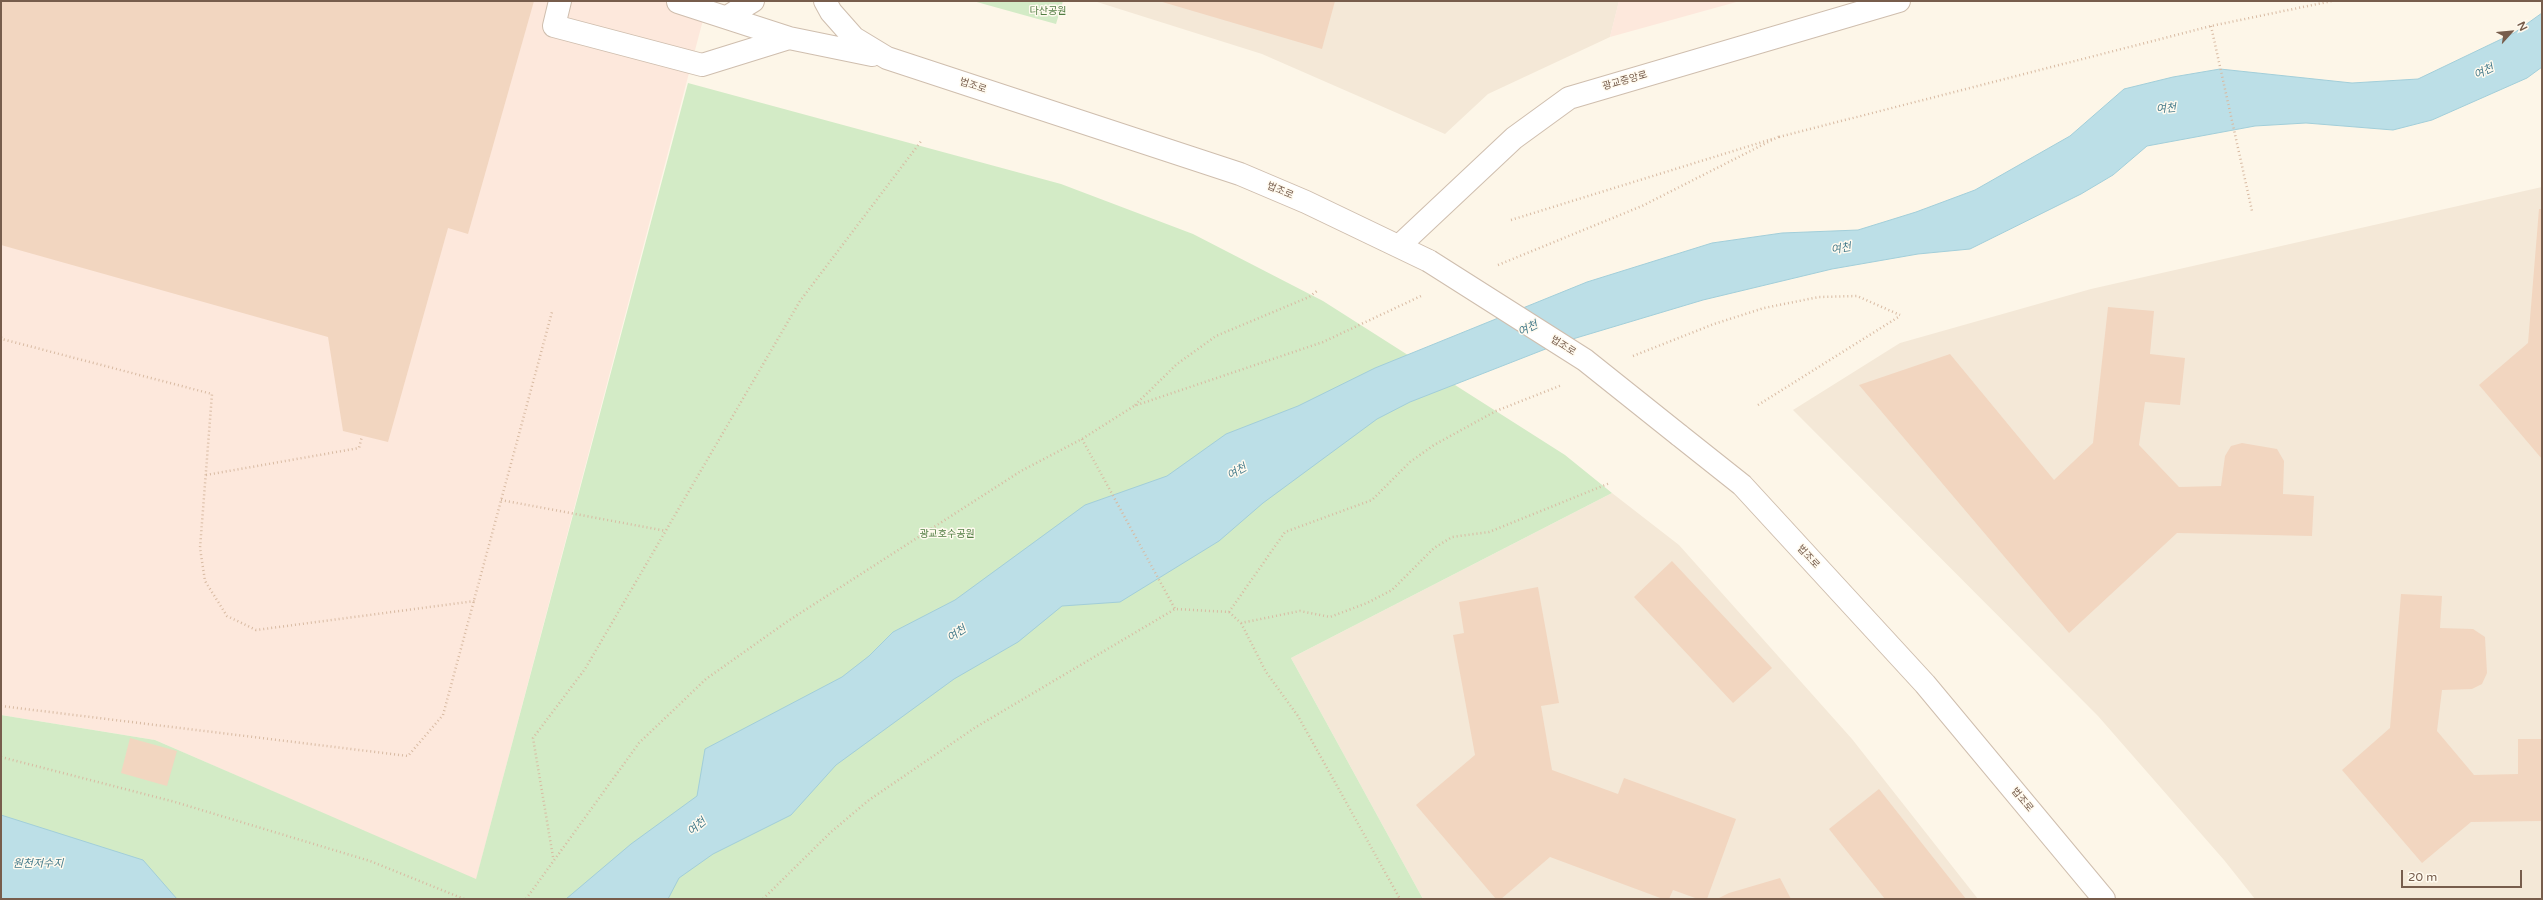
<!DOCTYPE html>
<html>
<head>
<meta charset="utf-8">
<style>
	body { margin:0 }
	#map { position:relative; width:2543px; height:900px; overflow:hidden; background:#fdf6e8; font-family:"Varela Round",sans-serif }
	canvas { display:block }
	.frame { position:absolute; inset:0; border:2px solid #775d4c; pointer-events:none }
	.north { position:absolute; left:2491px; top:12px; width:40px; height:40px; -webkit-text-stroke:3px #fffaef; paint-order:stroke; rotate:63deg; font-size:11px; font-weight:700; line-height:16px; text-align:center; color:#775d4c }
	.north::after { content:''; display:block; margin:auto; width:14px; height:18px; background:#775d4c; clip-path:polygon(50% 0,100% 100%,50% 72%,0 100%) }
	.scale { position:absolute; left:2401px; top:870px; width:121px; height:18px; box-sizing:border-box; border:2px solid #775d4c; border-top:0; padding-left:5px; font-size:12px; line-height:14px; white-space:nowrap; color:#775d4c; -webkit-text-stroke:3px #fffaef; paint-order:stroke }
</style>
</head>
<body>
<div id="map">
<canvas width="2543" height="900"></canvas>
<div class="frame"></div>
<div class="north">N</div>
<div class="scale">20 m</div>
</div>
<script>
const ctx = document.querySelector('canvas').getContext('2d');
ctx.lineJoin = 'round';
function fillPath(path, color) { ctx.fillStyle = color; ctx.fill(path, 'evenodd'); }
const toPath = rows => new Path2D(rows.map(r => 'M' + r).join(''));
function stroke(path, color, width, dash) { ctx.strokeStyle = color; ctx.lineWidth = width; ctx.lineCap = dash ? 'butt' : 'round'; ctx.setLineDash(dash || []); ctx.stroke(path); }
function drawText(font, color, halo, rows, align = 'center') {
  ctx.font = font + ' "Varela Round","Noto Sans KR",sans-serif'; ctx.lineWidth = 3; ctx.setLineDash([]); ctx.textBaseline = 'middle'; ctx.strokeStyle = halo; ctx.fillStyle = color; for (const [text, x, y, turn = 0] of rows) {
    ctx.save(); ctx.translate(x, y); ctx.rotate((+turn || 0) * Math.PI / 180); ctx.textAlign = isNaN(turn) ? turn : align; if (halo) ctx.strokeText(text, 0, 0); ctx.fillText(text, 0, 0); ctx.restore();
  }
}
fillPath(toPath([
	[1094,1,1619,1,1610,37,1488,94,1445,134,1262,54],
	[2542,187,2542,899,2255,899,2224,860,2098,716,1793,410,1900,343,2091,289],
	[1612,493,1679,545,1852,739,1978,899,1423,899,1291,658]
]), '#f4e8d7');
fillPath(toPath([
	[1,1,708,1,476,880,155,740,1,715],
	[1619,1,1740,1,1610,37]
]), '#fde8dc');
fillPath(toPath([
	[973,1,1063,1,1056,24],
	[688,83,1061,184,1193,234,1323,301,1565,455,1612,493,1291,658,1423,899,1,899,1,715,155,740,476,879]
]), '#d3ebc6');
const water = toPath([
	[2542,13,2542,67,2527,78,2432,120,2393,130,2306,123,2255,126,2147,146,2113,175,2081,194,1970,249,1918,254,1832,269,1703,300,1566,341,1410,402,1377,419,1263,503,1219,541,1120,602,1062,606,1018,642,954,679,836,765,791,815,713,854,679,878,668,899,566,899,631,844,697,796,705,749,842,677,869,656,893,632,955,600,1085,505,1167,476,1226,434,1298,406,1375,368,1587,282,1712,243,1782,233,1858,230,1916,212,1975,190,2070,136,2124,89,2173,77,2220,69,2352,83,2418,79,2514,33,2542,13],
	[1,815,143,860,177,899,1,899,1,815]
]);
fillPath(water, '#bcdfe7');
stroke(water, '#a2ced9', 1);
fillPath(toPath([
	[1,1,534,1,468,234,448,228,388,442,343,431,328,337,1,245],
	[1159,1,1335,1,1322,49],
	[2539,209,2542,209,2542,459,2479,385,2528,343],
	[2108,307,2154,311,2150,354,2185,358,2180,405,2145,402,2139,445,2179,487,2221,486,2225,456,2231,446,2242,443,2277,449,2284,461,2283,494,2314,496,2312,536,2177,533,2069,633,1859,385,1950,354,2054,480,2093,443],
	[1672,561,1772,668,1733,703,1634,597],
	[1538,587,1559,703,1541,706,1552,770,1618,794,1624,778,1736,819,1707,899,1698,899,1673,890,1669,899,1663,899,1550,857,1501,899,1496,899,1416,805,1475,755,1453,635,1464,633,1459,602],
	[2401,594,2442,596,2440,628,2473,629,2485,637,2487,673,2482,684,2472,689,2442,690,2437,731,2474,775,2518,774,2518,739,2542,739,2542,821,2471,822,2422,863,2342,770,2390,728],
	[130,738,177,751,167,786,121,773],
	[1879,789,1966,899,1885,899,1829,829],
	[1780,878,1791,899,1717,899,1729,893]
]), '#f2d6c0');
const minor = toPath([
	[560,1,554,26,702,65,789,38],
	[825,1,831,12,854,38,887,58,1240,174,1306,202,1429,261],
	[678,2,789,38,872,55],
	[727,17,753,1],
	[1399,246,1514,138,1569,98,1899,1],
	[1679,435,1742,485,1925,684,2104,899]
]);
stroke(minor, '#cfbeae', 24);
stroke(toPath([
	[2211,26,2252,211],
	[1779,137,2211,26,2332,1],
	[1511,220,1772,139],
	[1498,265,1642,206,1780,136],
	[1,337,2,339,212,394,200,548,205,581,227,616,256,630,475,601],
	[1633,356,1714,324,1764,308,1819,297,1857,296,1900,315],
	[1135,405,1177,364,1216,336,1309,297,1317,291],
	[1758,405,1900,316],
	[1082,439,1175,609],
	[206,475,359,448,362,436],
	[501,500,666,531],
	[1229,612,1241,623,1300,611,1330,617,1367,603,1392,590,1434,548,1452,537,1489,532,1610,483],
	[1241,623,1266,672,1298,716,1400,899],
	[1,706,408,756,443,715,552,312],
	[1,757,175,802,370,861,464,899],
	[553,857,533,738,585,669,800,301,922,140],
	[526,899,639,743,706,679,788,621,1021,471,1082,439,1134,406,1323,342,1421,296],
	[763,899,831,832,869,800,976,727,1175,609,1229,612,1285,532,1372,500,1410,462,1434,445,1496,411,1562,385]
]), '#d8baa2', 2.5, [1, 3]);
stroke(minor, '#fff', 22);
const minorBridge = toPath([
	[1429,261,1585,360,1679,435]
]);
stroke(minorBridge, '#cfbeae', 24, []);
stroke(minorBridge, '#fff', 22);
drawText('10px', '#527d43', '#fffaef', [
	["다산공원",1048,11],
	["광교호수공원",947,534]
]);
drawText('10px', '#775d4c', '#fffaef', [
	["광교중앙로",1625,81,-16],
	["법조로",973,86,18],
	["법조로",1280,191,23],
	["법조로",1563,346,32],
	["법조로",1808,557,47],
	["법조로",2022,800,50]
]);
drawText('italic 11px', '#457b8b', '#fffaef', [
	["여천",2484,72,-25],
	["여천",2166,109,-5],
	["여천",1841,249,-9],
	["여천",1528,329,-25],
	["여천",1237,472,-30],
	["여천",957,634,-34],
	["여천",697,827,-41],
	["원천저수지",38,864]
]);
</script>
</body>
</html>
